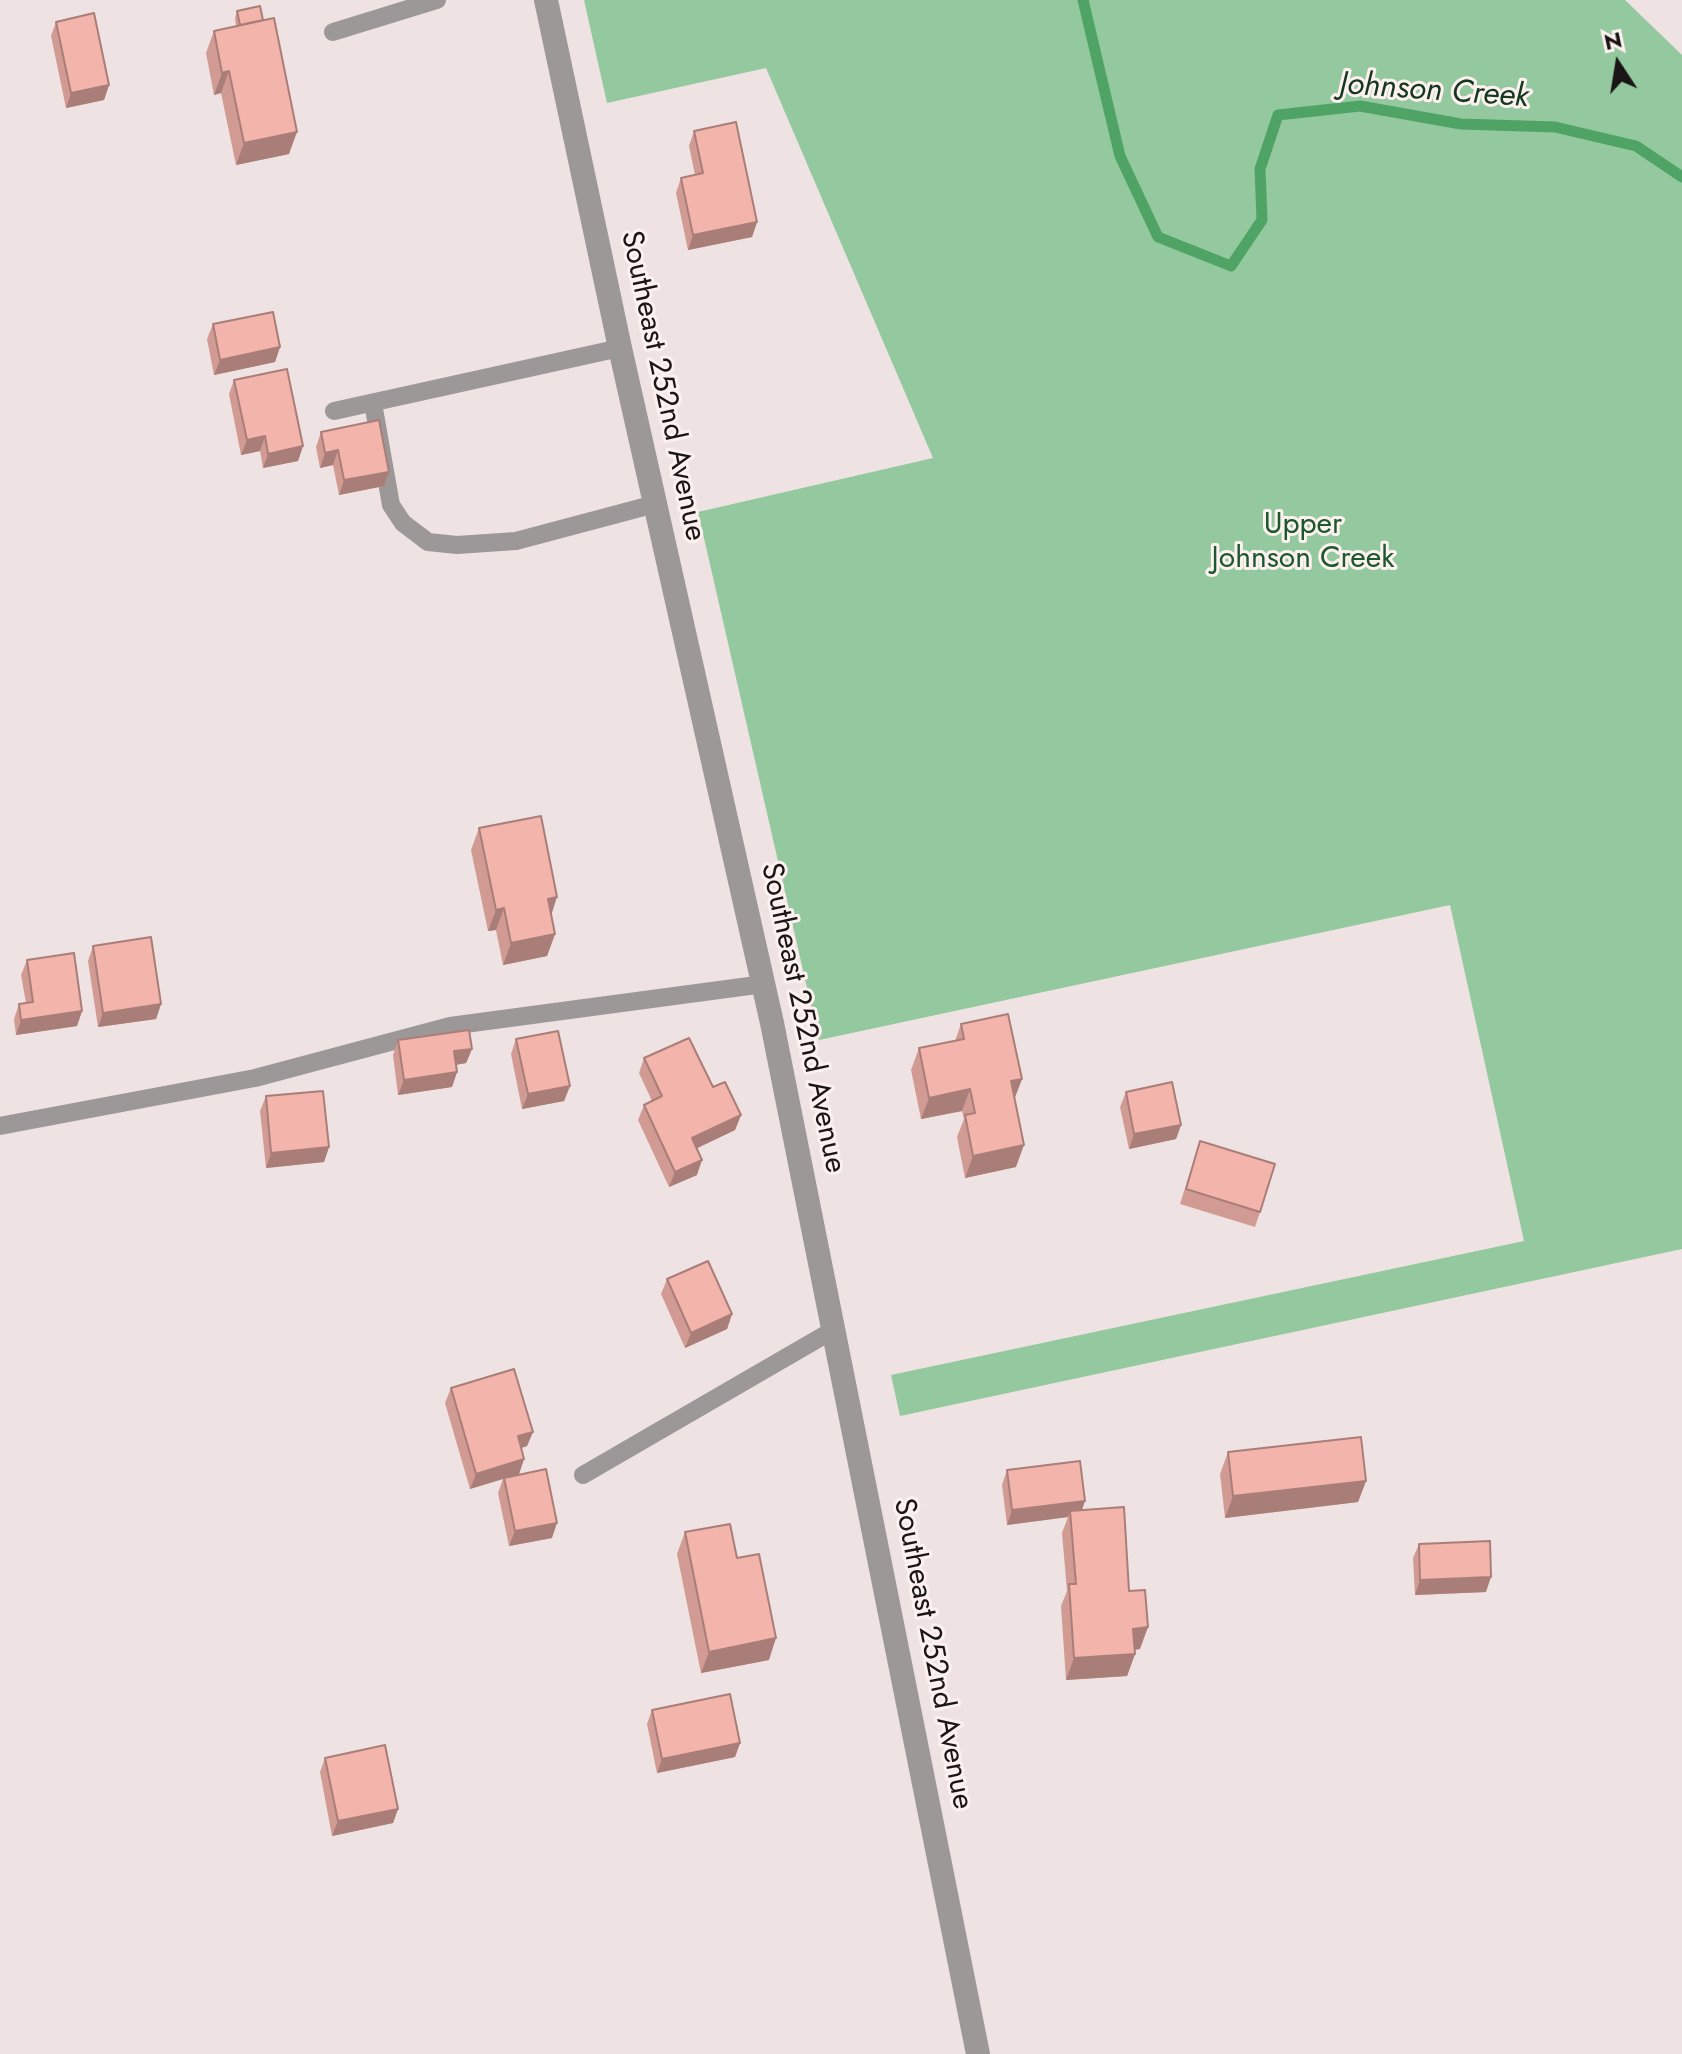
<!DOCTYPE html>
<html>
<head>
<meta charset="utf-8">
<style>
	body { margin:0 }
	#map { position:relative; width:1682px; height:2054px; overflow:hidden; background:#eee3e2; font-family:Jost,sans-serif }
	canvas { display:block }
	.north { position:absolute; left:1578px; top:24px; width:80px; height:80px; -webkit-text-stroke:6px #fcf1ef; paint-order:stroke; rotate:348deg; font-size:22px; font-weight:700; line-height:32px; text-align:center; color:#191615 }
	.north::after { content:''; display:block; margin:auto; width:28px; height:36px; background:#191615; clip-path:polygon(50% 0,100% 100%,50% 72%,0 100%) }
</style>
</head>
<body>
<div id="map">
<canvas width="1682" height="2054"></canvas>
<div class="north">N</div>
</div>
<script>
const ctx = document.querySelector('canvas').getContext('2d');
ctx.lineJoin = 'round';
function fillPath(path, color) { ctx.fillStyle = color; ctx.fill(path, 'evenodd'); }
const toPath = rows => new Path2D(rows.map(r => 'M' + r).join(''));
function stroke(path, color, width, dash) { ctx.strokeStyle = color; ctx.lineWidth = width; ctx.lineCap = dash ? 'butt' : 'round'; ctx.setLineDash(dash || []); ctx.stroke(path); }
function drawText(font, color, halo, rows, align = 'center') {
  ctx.font = font + ' Jost,sans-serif'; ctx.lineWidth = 6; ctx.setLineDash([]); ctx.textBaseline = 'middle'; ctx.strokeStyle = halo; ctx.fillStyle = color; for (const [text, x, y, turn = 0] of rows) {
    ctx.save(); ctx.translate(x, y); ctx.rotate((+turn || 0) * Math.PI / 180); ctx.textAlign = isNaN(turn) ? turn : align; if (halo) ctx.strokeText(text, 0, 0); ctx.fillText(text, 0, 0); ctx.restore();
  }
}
fillPath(toPath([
	[584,0,1625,0,1682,55,1682,1249,900,1416,891,1375,1524,1241,1450,905,819,1040,698,512,933,458,766,68,607,103]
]), '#94c89e');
stroke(toPath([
	[1083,0,1120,156,1158,237,1231,266,1262,220,1260,169,1278,115,1360,106,1461,124,1555,127,1636,146,1682,177]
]), '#4fa465', 11);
stroke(toPath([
	[333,32,437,0],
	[373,403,391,505,403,523,428,542,457,545,516,541,655,504],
	[334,411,620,348],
	[0,1126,255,1078,450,1026,764,984],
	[583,1475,835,1329]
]), '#9d9898', 18);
stroke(toPath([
	[546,0,620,348,772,1023,978,2054]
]), '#9d9898', 24);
fillPath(toPath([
	[237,11,289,154,236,165,221,93,214,95,206,53,214,31,236,26,235,18],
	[56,22,109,85,104,100,66,108,51,36],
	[694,131,757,222,752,237,688,250,676,193,681,178,695,175,689,146],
	[213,324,280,347,275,362,214,375,207,339],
	[234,380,303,446,298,461,263,468,260,451,241,455,229,394],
	[321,432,389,472,384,486,339,495,333,465,320,468,316,447],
	[479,828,551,915,555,934,547,956,503,965,496,930,488,931,471,850],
	[93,946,161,1004,156,1019,98,1027,88,961],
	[27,960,82,1011,77,1026,16,1035,14,1019,19,1004,26,1003,21,975],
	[961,1024,1022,1079,1014,1099,1016,1167,965,1178,957,1137,964,1119,962,1111,921,1119,911,1070,919,1048,955,1041],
	[516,1039,570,1086,564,1101,522,1109,511,1054],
	[398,1040,472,1049,466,1063,456,1065,457,1072,452,1087,398,1095,393,1055],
	[644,1058,713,1087,741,1115,735,1130,697,1148,697,1175,669,1187,638,1120,644,1105,652,1101,639,1073],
	[1126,1092,1181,1125,1176,1139,1129,1149,1120,1107],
	[266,1096,329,1147,324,1162,266,1168,260,1111],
	[1200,1141,1260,1212,1255,1227,1180,1204],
	[667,1279,732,1314,727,1329,685,1348,661,1294],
	[451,1388,533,1432,527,1446,521,1448,524,1459,519,1474,512,1476,552,1538,509,1546,498,1493,503,1479,470,1489,445,1403],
	[1228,1452,1366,1481,1358,1502,1225,1518,1220,1474],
	[1007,1470,1082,1510,1129,1591,1140,1649,1134,1650,1135,1654,1127,1676,1066,1680,1061,1606,1067,1591,1062,1533,1068,1517,1007,1525,1002,1485],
	[685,1532,737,1558,769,1660,701,1673,677,1554],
	[1419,1544,1486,1592,1415,1595,1413,1558],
	[652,1710,740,1743,735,1757,657,1773,647,1724],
	[325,1758,398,1809,393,1823,332,1836,320,1772]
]), '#d19b94');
fillPath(toPath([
	[229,71,221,93,214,95,222,73],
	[109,85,104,100,66,108,71,93],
	[297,132,289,154,236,165,244,143],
	[757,222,752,237,688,250,693,235],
	[280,347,275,362,214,375,220,360],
	[265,436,260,451,241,455,247,440],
	[303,446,298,461,263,468,268,454],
	[338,450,333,465,320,468,325,453],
	[389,472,384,486,339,495,344,480],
	[557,897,550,919,548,899],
	[504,908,496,930,488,931,496,910],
	[555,934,547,956,503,965,511,943],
	[161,1004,156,1019,98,1027,103,1013],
	[82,1011,77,1026,16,1035,21,1020],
	[472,1049,466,1063,449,1066,454,1051],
	[457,1072,452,1087,398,1095,404,1080],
	[1022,1079,1014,1100,1011,1081],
	[570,1086,564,1101,522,1109,528,1094],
	[970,1089,962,1111,921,1119,929,1098],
	[741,1115,735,1130,687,1153,692,1138],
	[1181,1125,1176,1139,1129,1149,1134,1134],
	[1024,1145,1016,1167,965,1178,973,1156],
	[329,1147,324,1162,266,1168,271,1153],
	[702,1160,697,1175,669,1187,675,1172],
	[732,1314,727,1329,685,1348,691,1333],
	[533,1432,527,1446,512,1451,518,1436],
	[524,1459,519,1474,470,1489,476,1474],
	[1366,1481,1358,1502,1225,1518,1233,1496],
	[1085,1501,1080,1516,1070,1511,1068,1517,1007,1525,1012,1510],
	[557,1523,552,1538,509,1546,515,1531],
	[1491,1577,1486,1592,1415,1595,1420,1580],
	[1148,1627,1140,1649,1125,1651,1133,1629],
	[776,1638,769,1660,701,1673,709,1652],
	[1135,1654,1127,1676,1066,1680,1074,1658],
	[740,1743,735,1757,657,1773,662,1759],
	[398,1809,393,1823,332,1836,338,1821]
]), '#aa7e78');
const building = toPath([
	[260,6,263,20,240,25,237,11,260,6],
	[94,13,109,85,71,93,56,22,94,13],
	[274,18,297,132,244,143,229,71,222,73,214,31,274,18],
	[736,122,757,222,693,235,681,178,703,173,694,131,736,122],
	[273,312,280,347,220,360,213,324,273,312],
	[287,369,303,446,268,454,265,436,247,440,234,380,287,369],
	[379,420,389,472,344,480,338,450,325,453,321,432,379,420],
	[541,816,557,897,548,899,555,934,511,943,504,908,496,910,479,828,541,816],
	[151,937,161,1004,103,1013,93,946,151,937],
	[74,953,82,1011,21,1020,19,1004,33,1002,27,960,74,953],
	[1008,1014,1022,1079,1011,1081,1024,1145,973,1156,965,1115,975,1113,970,1089,929,1098,919,1048,964,1039,961,1024,1008,1014],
	[469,1030,472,1049,454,1051,457,1072,404,1080,398,1040,469,1030],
	[558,1031,570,1086,528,1094,516,1039,558,1031],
	[689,1038,713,1087,725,1082,741,1115,692,1138,702,1160,675,1172,644,1105,662,1096,644,1058,689,1038],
	[1172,1082,1181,1125,1134,1134,1126,1092,1172,1082],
	[323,1091,329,1147,271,1153,266,1096,323,1091],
	[1200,1141,1275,1164,1260,1212,1186,1189,1200,1141],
	[708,1261,732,1314,691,1333,667,1279,708,1261],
	[514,1369,533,1432,518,1436,524,1459,476,1474,451,1388,514,1369],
	[1361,1437,1366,1481,1233,1496,1228,1452,1361,1437],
	[1080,1461,1085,1501,1012,1510,1007,1470,1080,1461],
	[546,1469,557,1523,515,1531,504,1478,546,1469],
	[1124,1507,1129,1591,1145,1590,1148,1627,1133,1629,1135,1654,1074,1658,1069,1584,1076,1584,1070,1511,1124,1507],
	[730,1524,737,1558,759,1554,776,1638,709,1652,685,1532,730,1524],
	[1490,1541,1491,1577,1420,1580,1419,1544,1490,1541],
	[730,1694,740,1743,662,1759,652,1710,730,1694],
	[385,1745,398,1809,338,1821,325,1758,385,1745]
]);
fillPath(building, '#f3b4ac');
stroke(building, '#aa7e78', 2);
drawText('30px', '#191615', '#fcf1ef', [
	["Southeast 252nd Avenue",662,386,78],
	["Southeast 252nd Avenue",802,1018,78],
	["Southeast 252nd Avenue",932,1654,79]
]);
drawText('30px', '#1c582e', '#fcf1ef', [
	["Upper",1303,526],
	["Johnson Creek",1303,560]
]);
drawText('italic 32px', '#14381e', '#fcf1ef', [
	["Johnson Creek",1434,92,4]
]);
</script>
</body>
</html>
